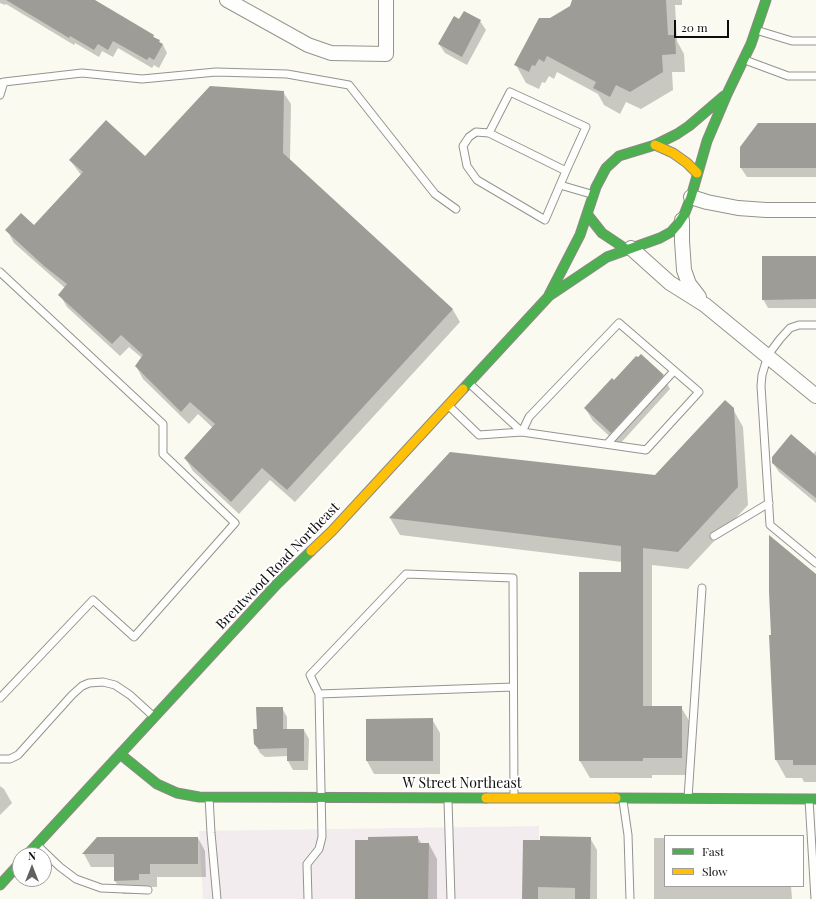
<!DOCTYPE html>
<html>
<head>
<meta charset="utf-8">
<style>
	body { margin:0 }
	#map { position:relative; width:816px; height:899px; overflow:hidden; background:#fbfaf0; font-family:"Playfair Display",serif }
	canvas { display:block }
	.legend { position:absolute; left:664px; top:835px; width:140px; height:52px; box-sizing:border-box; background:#fff; border:1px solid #9e9e9e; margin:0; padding:5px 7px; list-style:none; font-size:12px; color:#0d0d0d }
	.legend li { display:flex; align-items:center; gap:8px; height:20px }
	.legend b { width:20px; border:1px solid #9e9e9e }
	.north { position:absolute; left:12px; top:847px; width:40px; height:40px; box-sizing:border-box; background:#fff; border:1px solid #9e9e9e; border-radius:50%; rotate:0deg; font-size:11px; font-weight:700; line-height:16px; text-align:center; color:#0d0d0d }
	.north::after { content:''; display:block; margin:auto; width:14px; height:18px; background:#60605c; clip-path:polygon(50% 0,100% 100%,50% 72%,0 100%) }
	.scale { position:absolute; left:674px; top:20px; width:55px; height:18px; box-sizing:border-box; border:2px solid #0d0d0d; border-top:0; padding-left:5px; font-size:12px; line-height:14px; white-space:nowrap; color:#0d0d0d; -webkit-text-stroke:3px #fff; paint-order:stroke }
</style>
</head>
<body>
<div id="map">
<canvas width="816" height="899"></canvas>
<ul class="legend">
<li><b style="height:5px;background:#4caf50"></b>Fast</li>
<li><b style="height:5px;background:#ffc107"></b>Slow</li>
</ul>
<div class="north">N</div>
<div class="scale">20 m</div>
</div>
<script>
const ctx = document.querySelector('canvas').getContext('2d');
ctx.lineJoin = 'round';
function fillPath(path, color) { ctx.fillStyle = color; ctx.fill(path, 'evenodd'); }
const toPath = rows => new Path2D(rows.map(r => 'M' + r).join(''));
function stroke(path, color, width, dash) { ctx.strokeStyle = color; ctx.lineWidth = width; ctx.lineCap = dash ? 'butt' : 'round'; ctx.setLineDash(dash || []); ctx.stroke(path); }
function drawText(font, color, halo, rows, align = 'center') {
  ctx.font = font + ' "Playfair Display",serif'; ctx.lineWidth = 4; ctx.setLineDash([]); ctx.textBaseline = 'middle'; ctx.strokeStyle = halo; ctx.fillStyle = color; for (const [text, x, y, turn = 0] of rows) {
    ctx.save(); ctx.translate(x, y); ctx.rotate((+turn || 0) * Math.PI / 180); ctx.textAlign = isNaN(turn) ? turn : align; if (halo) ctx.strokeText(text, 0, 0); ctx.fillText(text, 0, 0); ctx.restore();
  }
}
fillPath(toPath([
	[539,826,538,899,203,899,199,831]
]), '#f3ecee');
fillPath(toPath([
	[0,0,92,0,153,36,163,45,167,53,159,68,154,65,152,68,118,48,113,57,102,51,99,57,75,43,74,45,6,4,5,5,0,3],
	[573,0,682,0,682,5,675,5,677,41,684,54,685,72,672,72,673,90,641,109,626,102,620,114,604,105,598,94,557,72,554,79,549,76,545,83,542,82,539,89,526,83,516,65,551,19,571,6],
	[460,21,480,21,486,30,467,65,445,53,439,44],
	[283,92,291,104,290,160,453,310,460,322,295,502,270,480,239,514,193,471,185,458,213,428,198,414,189,424,143,379,136,366,142,358,129,347,120,356,67,307,60,295,65,288,14,243,7,230,34,226,81,175,70,160,146,157],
	[816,124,816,177,747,177,741,168],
	[816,257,816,308,768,308,763,299],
	[663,376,670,389,619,445,593,421,585,408,614,381],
	[733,409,743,427,748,505,688,569,652,565,652,707,681,707,691,724,691,775,652,775,652,778,590,778,580,761,622,573,622,562,400,535,390,518,656,476],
	[816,451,816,503,779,472,773,463,813,454],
	[816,575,816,782,804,782,802,778,786,778,776,760,770,636,772,636],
	[282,708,287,717,287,730,304,730,309,739,308,770,293,770,288,761,288,756,265,757,260,753,255,744,258,730],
	[432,719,440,733,440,774,374,774,367,761],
	[0,786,4,789,12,803,0,815],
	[417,837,422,844,429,844,437,859,437,899,356,899],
	[97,838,198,838,205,851,206,877,157,877,157,887,146,887,146,894,123,894,115,881,115,867,91,867,84,854],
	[590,838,597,850,597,899,523,899,541,841],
	[654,838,665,838,665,886,791,886,792,899,654,899]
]), '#0003');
fillPath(toPath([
	[6,0,95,0,154,35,153,37,160,40,159,42,163,44,154,60,149,57,147,60,113,41,108,50,98,44,94,50,70,36,69,38],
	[572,0,666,0,668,35,675,35,676,54,662,55,663,72,630,92,616,85,610,97,593,88,596,82,547,56,544,62,539,59,535,66,532,65,529,72,514,65,539,18,550,18,570,6],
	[464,11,481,20,462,57,438,44,454,16,459,19],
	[210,86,284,91,283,153,453,309,287,490,262,468,231,502,184,458,215,424,190,402,181,412,135,366,143,355,121,335,112,344,58,295,67,284,44,266,5,230,21,213,34,225,83,172,69,160,106,120,145,156],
	[758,123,816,123,816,168,740,168,740,147],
	[762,256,816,256,816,299,762,300],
	[641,354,664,375,611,433,584,408,612,378,614,380,636,356,638,357],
	[725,400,734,408,738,487,678,552,643,548,643,706,682,706,682,758,643,758,643,761,579,761,579,572,621,572,621,546,389,518,450,452,655,475],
	[791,434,812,452,816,456,816,498,772,463,772,457],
	[769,535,816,574,816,765,793,765,793,760,775,760,769,635,771,635,769,592],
	[256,707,283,707,283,729,304,729,304,761,287,761,287,748,259,749,254,744,253,729,257,729],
	[433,718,433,761,366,761,366,719],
	[418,836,418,843,429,843,428,899,355,899,355,840,368,840,368,837],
	[540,836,591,837,590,899,575,899,575,888,538,887,538,899,522,899,523,840,540,840],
	[97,837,198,837,198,864,150,864,150,874,139,874,139,880,114,881,114,854,82,854]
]), '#9e9c96');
const lane = toPath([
	[759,31,792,41,816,41],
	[745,60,788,76,816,76],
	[4,82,82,73,142,79,216,72,287,74,349,85,435,194,456,209],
	[0,83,4,82,0,95],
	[489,133,476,132,469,137,463,146,467,166,477,180,545,220,566,171,586,127,510,92,489,133,566,171],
	[560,185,591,194],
	[0,272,163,424,163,454,235,523,134,637,93,600,0,698],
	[816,325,799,325,790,328,780,339,768,355,762,375,761,386,770,525,816,563],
	[450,407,479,435,522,432,646,450,699,392,619,323,529,417,522,432,471,385],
	[607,444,674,371],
	[714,536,769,503],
	[319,694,513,687],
	[0,759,10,759,18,755,72,695,82,686,89,683,103,682,115,685,130,695,152,715],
	[209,797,211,833,217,899],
	[688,798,702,588],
	[809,799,815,899],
	[448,800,451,899],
	[623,801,628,835,630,899],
	[38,846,60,867,76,879,101,888,148,890],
	[308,899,307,864,319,849,322,837,319,694,310,675,406,574,513,578,514,797]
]);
const street = toPath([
	[227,0,308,45,331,53,386,54,386,0],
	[691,197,707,202,738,208,766,210,816,210],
	[682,220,682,241,684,270,689,284,699,297],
	[631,248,670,283,705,305,816,396]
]);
const fast = toPath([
	[587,214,602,233,626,249],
	[549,295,580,235,596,187,606,168,619,156,655,145,677,134,689,126,724,96],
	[463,389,549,296,607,257,660,238,671,232,678,224,684,215,691,197,707,141,727,94,751,44,766,0],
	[120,754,157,784,177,793,199,797,486,798],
	[616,798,816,799],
	[27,855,277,584,311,551],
	[0,885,20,863]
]);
const slow = toPath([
	[655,145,673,153,687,163,697,173],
	[311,551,332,531,463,389],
	[486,798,616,798]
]);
stroke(lane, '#94948f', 9);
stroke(street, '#94948f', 16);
stroke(fast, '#8b8a86', 11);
stroke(slow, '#8b8a86', 11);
stroke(lane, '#fefefd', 7);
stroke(street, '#fefefd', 14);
stroke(fast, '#4caf50', 9);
stroke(slow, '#ffc107', 9);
drawText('14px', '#0d0d0d', '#fff', [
	["Brentwood Road Northeast",278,566,-46],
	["W Street Northeast",462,784]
]);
</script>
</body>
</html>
